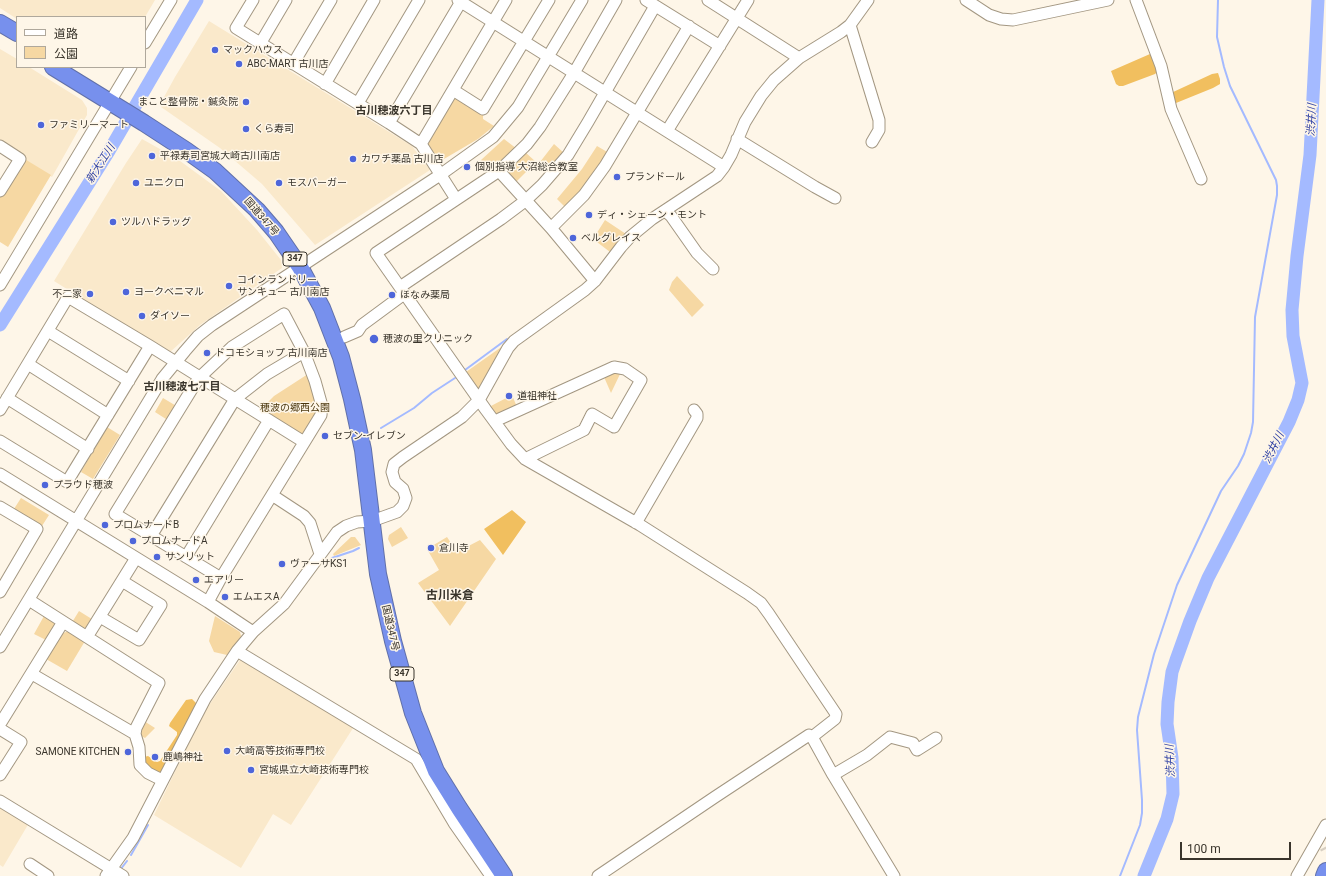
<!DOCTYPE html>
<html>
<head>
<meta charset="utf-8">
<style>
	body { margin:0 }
	#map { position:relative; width:1326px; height:876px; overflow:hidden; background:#fef6e8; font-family:Roboto,"Noto Sans JP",sans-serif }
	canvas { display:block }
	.legend { position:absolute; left:16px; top:16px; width:130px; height:52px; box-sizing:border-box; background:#fef6e8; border:1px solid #afa89c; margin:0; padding:5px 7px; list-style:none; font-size:12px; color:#39342b }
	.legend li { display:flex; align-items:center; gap:8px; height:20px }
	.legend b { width:20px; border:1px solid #afa89c }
	.scale { position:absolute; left:1180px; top:842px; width:111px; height:18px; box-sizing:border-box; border:2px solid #39342b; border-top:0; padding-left:5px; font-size:12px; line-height:14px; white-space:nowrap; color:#39342b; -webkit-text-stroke:3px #fef6e8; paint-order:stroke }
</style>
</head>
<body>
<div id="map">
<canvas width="1326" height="876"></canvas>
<ul class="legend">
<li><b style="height:5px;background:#fff"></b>道路</li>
<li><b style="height:11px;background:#f6d8a3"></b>公園</li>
</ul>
<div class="scale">100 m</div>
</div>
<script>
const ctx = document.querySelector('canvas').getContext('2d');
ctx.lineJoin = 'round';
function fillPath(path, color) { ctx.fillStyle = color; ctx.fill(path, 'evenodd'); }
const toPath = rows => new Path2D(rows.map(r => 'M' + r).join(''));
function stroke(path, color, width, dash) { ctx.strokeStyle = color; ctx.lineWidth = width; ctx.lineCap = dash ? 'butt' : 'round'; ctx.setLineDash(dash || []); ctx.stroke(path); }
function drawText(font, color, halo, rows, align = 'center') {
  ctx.font = font + ' Roboto,"Noto Sans JP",sans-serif'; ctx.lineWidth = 3; ctx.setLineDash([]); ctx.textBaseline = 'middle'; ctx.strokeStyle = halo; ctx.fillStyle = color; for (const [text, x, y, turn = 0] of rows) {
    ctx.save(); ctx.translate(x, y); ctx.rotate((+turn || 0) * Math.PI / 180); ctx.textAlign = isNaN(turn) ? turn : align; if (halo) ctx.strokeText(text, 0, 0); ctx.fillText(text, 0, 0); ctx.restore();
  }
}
fillPath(toPath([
	[0,0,155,0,145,17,17,17,17,19,0,8],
	[209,21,412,146,430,170,315,245,262,184,220,148,161,107,164,97,175,77],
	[0,49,17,59,17,67,29,67,82,100,87,108,87,115,52,177,0,144],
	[142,139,176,158,221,191,257,230,281,260,282,268,200,325,169,353,54,281,126,163],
	[242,657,355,725,291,825,273,814,241,868,154,815,203,714],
	[0,806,29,823,3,867,0,865]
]), '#fae9cb');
fillPath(toPath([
	[453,97,483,115,483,119,494,126,478,139,444,159,438,161,426,142],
	[504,139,517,149,490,173,481,160],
	[554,144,564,153,551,170,540,162],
	[597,146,609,153,602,166,566,208,557,199,582,169],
	[525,152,536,162,515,183,506,174,506,169],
	[23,158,51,175,8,247,0,242,0,196],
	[605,220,626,234,610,252,593,239],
	[677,276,704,305,692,317,669,290,672,282],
	[507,343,481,389,477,389,466,372],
	[616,372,621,372,611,393,604,377],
	[308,374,316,399,318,418,301,437,259,411,274,396],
	[512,395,517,407,496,417,489,407],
	[163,398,178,407,169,421,155,412],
	[107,427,120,435,93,479,81,472],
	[21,498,49,515,40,529,12,512],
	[401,527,408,538,392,547,388,539,389,535],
	[351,537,355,537,361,545,334,556,333,554],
	[447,537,457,552,480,540,496,559,450,626,418,583,439,570,427,549],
	[79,611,95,621,88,632,71,624],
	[44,616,55,623,56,628,48,641,34,634],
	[215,616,240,632,241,636,240,639,227,655,214,652,209,641],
	[69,631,85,641,67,671,46,659,60,634],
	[144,721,155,728,145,738,139,735]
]), '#f6d8a3');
fillPath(toPath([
	[1150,54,1153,54,1158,71,1155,74,1123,86,1119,86,1116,84,1111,71],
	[1218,73,1220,79,1220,84,1213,88,1176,103,1171,99,1171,93,1212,74],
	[512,510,526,522,503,555,484,529],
	[192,699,196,703,196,705,162,772,159,775,145,765,144,757,148,756,157,762,160,761,177,735,177,732,169,726,170,723,186,700]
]), '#f1bf5f');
stroke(toPath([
	[465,370,507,339],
	[381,428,414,408,432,393,455,378],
	[332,558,353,551,359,548],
	[131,855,148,825],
	[120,870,127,861],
	[1120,876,1140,825,1142,813,1142,800,1137,730,1138,717,1154,654,1177,585,1221,491,1238,466,1244,454,1251,433,1253,422,1255,317,1277,195,1277,186,1276,180,1230,86,1224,67,1217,37,1218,0]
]), '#a4baff', 2);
stroke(toPath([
	[0,325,109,151,197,0],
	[1144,876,1167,819,1173,794,1172,758,1167,724,1168,702,1172,672,1176,660,1190,621,1208,578,1289,422,1298,400,1302,383,1293,336,1292,310,1297,256,1310,155,1318,0]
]), '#a4baff', 13);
stroke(toPath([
	[1325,847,1326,849]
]), '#d7cfc2', 11, [11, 5.5]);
const minor = toPath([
	[253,0,236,28,389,123,421,144,456,199],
	[458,0,724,167],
	[616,0,574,73,540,127,527,144,499,171,376,253,486,410,511,444,525,459,640,525,747,593,761,603,769,614,836,714,835,719,812,737,833,775,894,876],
	[646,0,720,46],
	[708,0,799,58],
	[966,0,989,15,1001,19,1013,20,1108,0],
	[1136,0,1161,66,1171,109,1201,179],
	[850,25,879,120,879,130,872,142],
	[145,43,171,0],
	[260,44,286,0],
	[293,64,331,0],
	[325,84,374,0],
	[453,90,483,109,549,0],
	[358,103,419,0],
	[389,123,462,0],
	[667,131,748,0],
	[737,139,815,187,835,198],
	[421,144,506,0],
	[0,146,20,159,0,191],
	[499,171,551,228,595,281],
	[665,211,671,216,697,253,713,269],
	[551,228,584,195,605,166,689,26],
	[0,285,131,67],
	[400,287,501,219,525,201,542,185,568,155,588,122,655,6],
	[284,314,304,352,315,381,322,406,321,415,221,578,115,514,195,384,200,377,232,347,284,314],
	[48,331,129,381],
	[344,337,358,331,362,325,404,294],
	[28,364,108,415],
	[7,398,88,449],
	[0,410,68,297,150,346,304,442],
	[495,421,614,367,625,369,641,380,614,427,592,414,584,430,525,459],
	[0,441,67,482,150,346],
	[0,474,208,602,253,632],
	[272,495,304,516,310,523,320,554],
	[0,507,37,529,0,592],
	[636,523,697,418,697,414,694,410],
	[151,536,235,399,267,374,304,352],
	[186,557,269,420],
	[29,600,159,683,136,728,135,734,139,747,140,765,148,773,162,780],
	[208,602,221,578],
	[100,617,139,640,161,605,122,581],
	[87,637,136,558],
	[0,647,162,379,185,351,198,336,212,325,440,175,493,137,518,107,582,0],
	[237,651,416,759,454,823,491,876],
	[32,674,135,734],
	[0,724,63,622],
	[0,729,21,742,0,775],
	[833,775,867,755,890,737,913,743,917,750,936,738],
	[0,801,123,876],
	[30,864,48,876],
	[106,876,133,838,205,699,237,651,253,632,284,604,337,532,346,526,357,522,372,521,397,512,403,506,406,498,403,489,395,482,392,472,394,464,403,457,462,417,479,400,508,348,514,341,585,290,595,281,621,247,630,237,652,219,717,176,724,167,731,155,745,122,761,96,774,80,799,58,841,32,850,25,868,0],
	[598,876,715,797,809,735,812,737],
	[1297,876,1326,825]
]);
const highway = toPath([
	[0,23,17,33],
	[53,67,144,123,187,151,215,171,257,210,276,232,300,267,322,308,341,357,352,399,363,450,378,574,393,641,413,713,436,771,459,808,504,876],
	[1324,876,1326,871]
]);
stroke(minor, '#a39782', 13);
stroke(highway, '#6170a9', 18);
stroke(minor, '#fff', 11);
stroke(highway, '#7790ed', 16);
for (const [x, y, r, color] of [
	[215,50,4,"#4e66da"],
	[239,64,4,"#4e66da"],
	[246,102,4,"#4e66da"],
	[41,125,4,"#4e66da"],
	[246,129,4,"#4e66da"],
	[152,156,4,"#4e66da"],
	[353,159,4,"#4e66da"],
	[467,167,4,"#4e66da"],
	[617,177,4,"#4e66da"],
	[136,183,4,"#4e66da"],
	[279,183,4,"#4e66da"],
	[589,215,4,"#4e66da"],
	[113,222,4,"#4e66da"],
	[573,238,4,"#4e66da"],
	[229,286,4,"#4e66da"],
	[126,292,4,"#4e66da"],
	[90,294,4,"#4e66da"],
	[392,295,4,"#4e66da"],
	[142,316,4,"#4e66da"],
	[374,339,5,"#4e66da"],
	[207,353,4,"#4e66da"],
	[509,396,4,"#4e66da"],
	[325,436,4,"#4e66da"],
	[45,485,4,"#4e66da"],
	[105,525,4,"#4e66da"],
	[133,541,4,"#4e66da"],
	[431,548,4,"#4e66da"],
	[157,557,4,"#4e66da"],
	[282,564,4,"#4e66da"],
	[196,580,4,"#4e66da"],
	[225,597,4,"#4e66da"],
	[227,751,4,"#4e66da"],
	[128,752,4,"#4e66da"],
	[155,757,4,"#4e66da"],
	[251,770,4,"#4e66da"]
]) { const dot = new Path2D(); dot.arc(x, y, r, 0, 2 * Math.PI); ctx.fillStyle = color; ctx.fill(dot); stroke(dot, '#fef6e8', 1.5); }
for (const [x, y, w] of [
	[295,259,24],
	[402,674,24]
]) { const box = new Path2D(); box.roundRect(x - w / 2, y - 7, w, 14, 3); ctx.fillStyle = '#fef6e8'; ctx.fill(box); stroke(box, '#39342b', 1); }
drawText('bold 9px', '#39342b', null, [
	["347",295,259],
	["347",402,674]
]);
drawText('10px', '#39342b', '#fef6e8', [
	["マックハウス",223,50],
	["ABC-MART 古川店",247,64],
	["まこと整骨院・鍼灸院",238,102,"right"],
	["ファミリーマート",49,125],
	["くら寿司",254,129],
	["平禄寿司宮城大崎古川南店",160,156],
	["カワチ薬品 古川店",361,159],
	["個別指導 大沼総合教室",475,167],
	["プランドール",625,177],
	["ユニクロ",144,183],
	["モスバーガー",287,183],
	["ディ・シェーン・モント",597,215],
	["ツルハドラッグ",121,222],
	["ベルグレイス",581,238],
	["コインランドリー",237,280],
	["サンキュー 古川南店",237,292],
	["ヨークベニマル",134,292],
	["不二家",82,294,"right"],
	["ほなみ薬局",400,295],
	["ダイソー",150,316],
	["穂波の里クリニック",383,339],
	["ドコモショップ 古川南店",215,353],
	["道祖神社",517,396],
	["セブン-イレブン",333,436],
	["プラウド穂波",53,485],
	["プロムナードB",113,525],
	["プロムナードA",141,541],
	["倉川寺",439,548],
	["サンリット",165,557],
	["ヴァーサKS1",290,564],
	["エアリー",204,580],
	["エムエスA",233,597],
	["大崎高等技術専門校",235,751],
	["SAMONE KITCHEN",120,752,"right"],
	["鹿嶋神社",163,757],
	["宮城県立大崎技術専門校",259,770]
], 'left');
drawText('10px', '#39342b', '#fef6e8', [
	["国道347号",261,217,49],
	["国道347号",390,628,77]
]);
drawText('10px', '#4a360c', '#fef6e8', [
	["穂波の郷西公園",295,408]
]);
drawText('bold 11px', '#39342b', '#fef6e8', [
	["古川穂波六丁目",394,111],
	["古川穂波七丁目",182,387]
]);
drawText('italic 11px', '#3344a5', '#fef6e8', [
	["渋井川",1312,120,-87],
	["新大江川",101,164,-58],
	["渋井川",1274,448,-63],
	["渋井川",1171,761,-93]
]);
drawText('bold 12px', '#39342b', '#fef6e8', [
	["古川米倉",450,596]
]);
</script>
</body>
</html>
